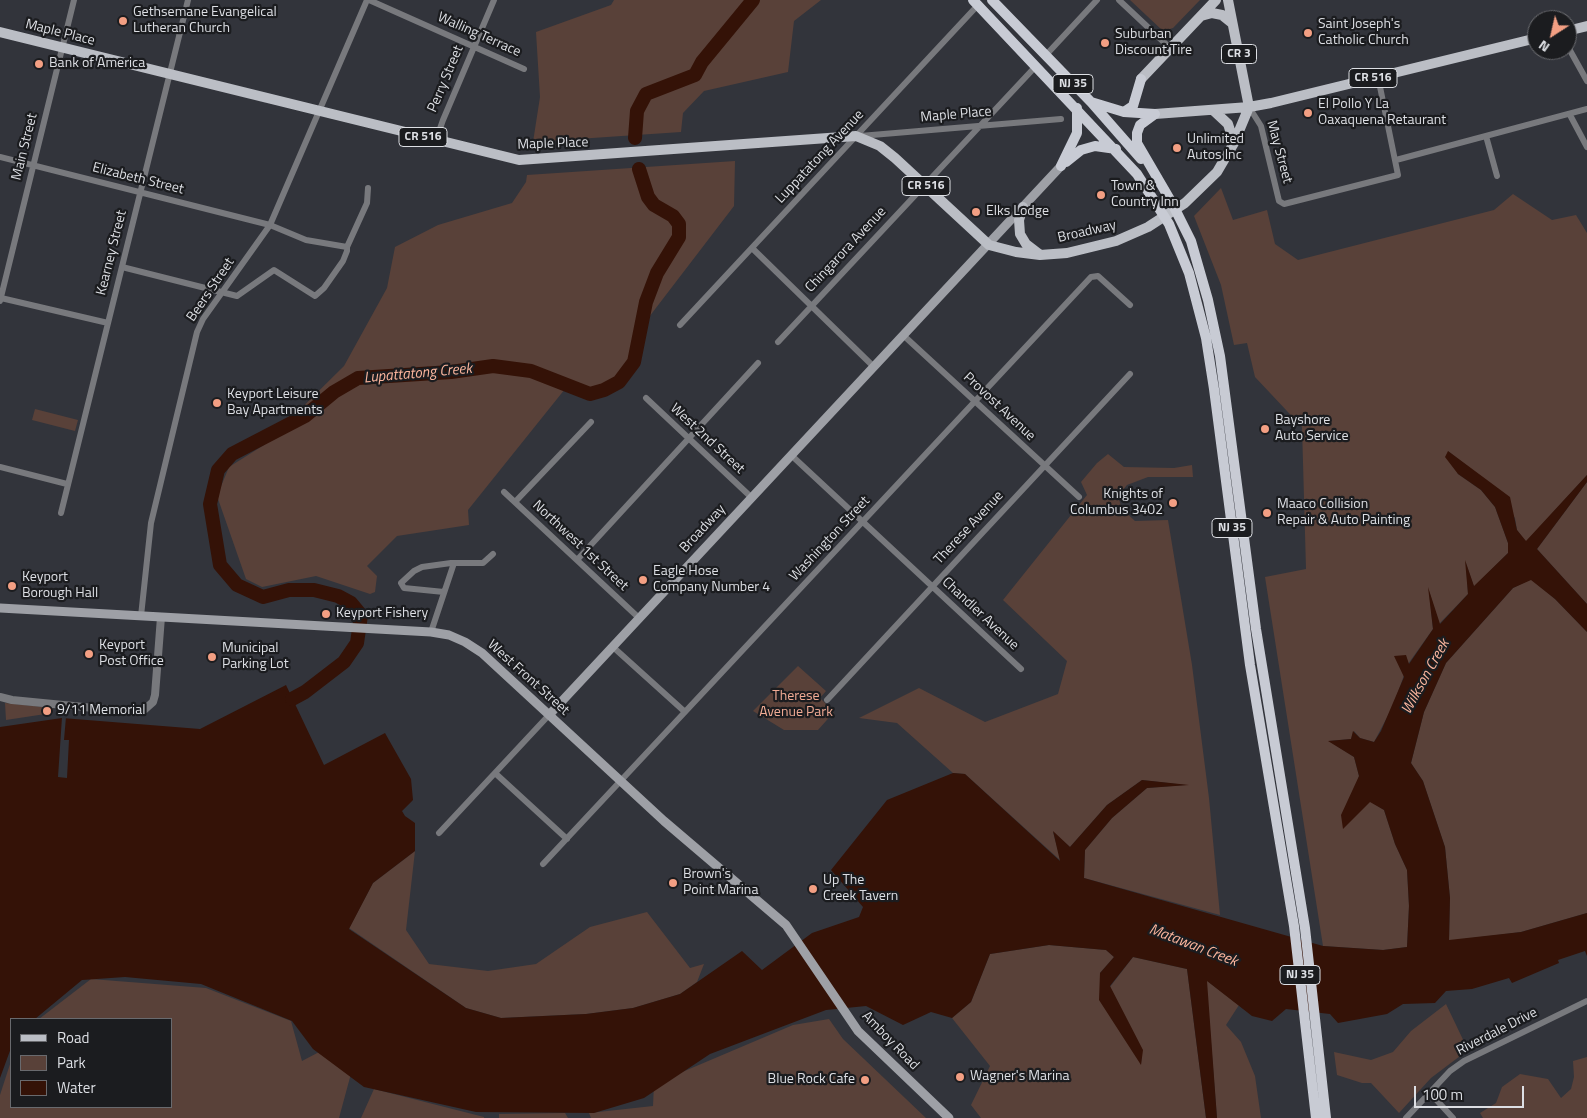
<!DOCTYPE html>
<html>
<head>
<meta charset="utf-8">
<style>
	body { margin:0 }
	#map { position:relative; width:1587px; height:1118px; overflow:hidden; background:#32343b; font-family:"Titillium Web",sans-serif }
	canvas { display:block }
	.legend { position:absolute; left:10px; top:1018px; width:162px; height:90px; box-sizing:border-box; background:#1b1c1f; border:1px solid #696a6e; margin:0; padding:6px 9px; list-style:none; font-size:15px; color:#dddfe4 }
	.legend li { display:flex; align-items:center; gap:10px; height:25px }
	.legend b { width:25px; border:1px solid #696a6e }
	.north { position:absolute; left:1527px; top:10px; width:50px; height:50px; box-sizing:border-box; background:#1b1c1f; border:1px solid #696a6e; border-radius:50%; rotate:215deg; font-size:14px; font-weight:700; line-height:20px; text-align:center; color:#dddfe4 }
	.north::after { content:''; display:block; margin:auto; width:18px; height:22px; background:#f39f83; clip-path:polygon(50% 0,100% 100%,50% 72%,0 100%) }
	.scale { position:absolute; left:1414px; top:1086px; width:110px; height:22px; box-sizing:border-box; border:2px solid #dddfe4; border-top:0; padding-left:6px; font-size:15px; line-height:18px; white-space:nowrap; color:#dddfe4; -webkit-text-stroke:4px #1b1c1f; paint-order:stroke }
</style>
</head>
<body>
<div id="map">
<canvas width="1587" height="1118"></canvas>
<ul class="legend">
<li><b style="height:6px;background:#bbbec5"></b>Road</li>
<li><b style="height:14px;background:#594139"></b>Park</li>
<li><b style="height:14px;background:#341207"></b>Water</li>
</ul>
<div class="north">N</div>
<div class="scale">100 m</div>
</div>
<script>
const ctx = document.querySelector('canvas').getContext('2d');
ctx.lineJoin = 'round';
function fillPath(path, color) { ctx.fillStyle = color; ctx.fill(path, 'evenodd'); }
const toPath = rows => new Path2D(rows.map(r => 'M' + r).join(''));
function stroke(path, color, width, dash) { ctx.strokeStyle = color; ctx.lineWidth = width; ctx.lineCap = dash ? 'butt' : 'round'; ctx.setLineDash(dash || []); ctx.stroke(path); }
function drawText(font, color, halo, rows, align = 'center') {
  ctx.font = font + ' "Titillium Web",sans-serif'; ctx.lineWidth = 4.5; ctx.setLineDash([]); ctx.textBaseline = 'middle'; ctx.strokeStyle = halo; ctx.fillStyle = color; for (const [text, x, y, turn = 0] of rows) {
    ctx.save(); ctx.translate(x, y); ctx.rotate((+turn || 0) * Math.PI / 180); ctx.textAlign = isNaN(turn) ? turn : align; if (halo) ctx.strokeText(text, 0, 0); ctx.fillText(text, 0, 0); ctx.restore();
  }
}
fillPath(toPath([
	[614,0,821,0,794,21,788,72,704,91,683,113,681,132,533,142,540,97,536,32,611,5],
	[1130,0,1200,0,1173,28,1163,31],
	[735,161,734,206,646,321,641,360,621,386,594,397,565,389,468,510,469,525,397,536,367,566,377,576,375,592,370,594,316,576,262,587,246,579,217,496,229,467,264,445,344,366,387,288,395,247,438,225,512,203,526,182,527,175],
	[1221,188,1233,220,1267,210,1275,244,1298,260,1494,210,1513,194,1552,220,1576,215,1587,233,1587,475,1526,542,1517,530,1515,518,1472,470,1448,451,1458,474,1481,490,1495,507,1508,543,1508,553,1474,587,1466,563,1468,594,1439,624,1429,591,1433,629,1408,664,1393,706,1374,742,1360,738,1354,731,1351,739,1329,741,1354,757,1359,776,1343,828,1370,801,1384,810,1395,844,1407,870,1409,906,1407,947,1383,950,1323,946,1265,577,1306,569,1302,427,1255,377,1247,343,1234,345,1221,285,1194,216],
	[35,409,78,420,75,431,32,420],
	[1108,454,1124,467,1174,468,1192,465,1193,477,1148,477,1127,485,1118,496,1122,509,1135,521,1168,520,1192,665,1209,798,1220,915,1084,878,1085,850,1112,818,1147,788,1185,785,1142,780,1107,805,1070,847,1053,832,1061,861,965,774,953,773,897,723,859,718,919,688,985,722,1058,694,1067,661,1003,600,1087,495,1081,482,1097,463],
	[1587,482,1587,604,1537,549],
	[1531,579,1555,599,1587,632,1587,913,1521,932,1449,941,1450,898,1445,847,1423,781,1411,763,1424,712,1446,663,1513,588],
	[798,666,826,691,820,698,834,712,818,730,784,730,753,711],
	[5,703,53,708,52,713,6,720],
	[415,851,406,930,429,964,488,971,536,964,590,927,647,912,690,968,704,964,697,982,680,994,633,1008,586,1014,501,1018,466,1008,349,928,373,883],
	[1049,945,1106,950,1114,957,1100,973,1141,1064,1142,1050,1110,987,1133,957,1187,969,1206,1118,981,1118,971,1105,990,1066,952,1018,971,1002,990,954],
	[91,979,206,988,291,1021,302,1061,321,1051,352,1070,339,1118,0,1118,0,1095,11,1061,11,1107,171,1107,171,1019,39,1019],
	[1206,980,1239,1005,1226,1025,1241,1042,1255,1076,1261,1118,1217,1118],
	[1446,1004,1468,1050,1431,1078,1399,1113,1371,1083,1362,1083,1337,1075,1334,1052,1371,1060,1393,1052,1411,1031],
	[829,1019,843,1039,926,1118,591,1118,589,1113,653,1106,654,1084,793,1025],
	[1587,1057,1587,1118,1483,1118,1480,1113,1496,1103,1502,1087,1520,1074,1548,1079,1561,1098,1571,1089,1574,1077,1573,1061],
	[374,1089,484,1117,484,1118,361,1118],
	[565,1113,568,1118,499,1118,499,1114]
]), '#594139');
fillPath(toPath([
	[1448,451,1510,497,1517,530,1526,541,1587,475,1587,482,1537,549,1587,604,1587,632,1555,599,1531,580,1513,588,1446,663,1424,712,1411,763,1423,781,1445,847,1450,898,1449,940,1521,932,1587,913,1587,956,1585,951,1558,960,1559,963,1512,983,1509,978,1472,989,1446,991,1435,1003,1403,1004,1387,1014,1338,1023,1330,1014,1286,1009,1272,1021,1252,1016,1207,981,1217,1118,1206,1118,1187,969,1133,957,1110,986,1143,1050,1141,1065,1099,1000,1100,973,1114,957,1106,950,1049,945,990,954,971,1002,952,1018,931,1012,903,1025,866,1006,826,1010,710,1054,644,1098,594,1113,476,1112,364,1087,313,1049,292,1021,201,984,125,977,82,980,35,1019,11,1019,11,1048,0,1078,0,727,62,718,200,729,286,685,324,765,385,733,411,779,413,800,402,811,405,816,415,823,415,851,373,883,349,929,466,1008,501,1018,586,1014,633,1008,680,994,742,951,762,970,812,933,859,917,863,907,831,870,887,800,953,773,965,774,1060,861,1053,831,1070,847,1107,805,1142,780,1189,785,1147,788,1112,818,1085,850,1084,878,1323,946,1383,950,1407,947,1409,906,1407,870,1395,844,1384,810,1370,802,1343,829,1341,815,1359,776,1354,757,1328,741,1351,739,1353,731,1360,738,1374,742,1381,731,1404,677,1394,656,1406,655,1409,664,1433,629,1428,587,1440,624,1468,594,1465,560,1474,586,1508,553,1508,543,1495,507,1481,490,1458,474,1445,457]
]), '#341207');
fillPath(toPath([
	[62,717,66,717,64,740,69,740,67,778,58,777]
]), '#32343b');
stroke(toPath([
	[635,138,637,111,646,94,695,75,702,62,753,0],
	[292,699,305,692,344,662,357,643,361,615,351,603,338,596,314,590,289,590,263,597,237,585,220,565,210,504,218,470,232,454,305,416,334,392,358,378,451,372,493,366,531,371,590,394,604,390,619,382,634,362,646,302,657,273,679,237,679,224,673,216,654,205,648,197,639,169]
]), '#341207', 14);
stroke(toPath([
	[369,0,524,69],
	[1119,0,1169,47],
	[1567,45,1587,81],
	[1046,55,1097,0],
	[1249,107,1261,126,1279,201,1284,204,1398,175,1378,77],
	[1570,115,1587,147],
	[860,136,1061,119],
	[1486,136,1497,176],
	[436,140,443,120,494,0],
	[0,157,270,225,306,240,347,247,347,251,343,261,324,288,315,296,274,270,237,296,122,267],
	[1396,160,1587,109],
	[347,247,367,203,368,188],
	[752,248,873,366],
	[1,298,108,323],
	[0,301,74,0],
	[680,325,978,5],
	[903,335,1079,497],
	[778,342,1036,66],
	[646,398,751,497],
	[791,455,1021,669],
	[0,467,67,484],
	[504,492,639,618],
	[515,502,591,422],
	[61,513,188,0],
	[577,560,758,363],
	[444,592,404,588,401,583,414,571,422,567,451,563,483,563,493,554],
	[141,616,151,523,197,332,203,319,270,225,367,0],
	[431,632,454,563],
	[613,647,685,712],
	[827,700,1130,374],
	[495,773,567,839],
	[439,833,549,715],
	[543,864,1091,277,1098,276,1130,305],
	[1430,1093,1453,1118],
	[1406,1118,1450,1071,1464,1061,1587,1001]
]), '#78797d', 6);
stroke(toPath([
	[0,697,12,700,135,712,144,710,153,702,155,695,161,617]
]), '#78797d', 8);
stroke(toPath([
	[0,608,431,632,449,635,465,642,482,653,664,821,786,925,858,1031,949,1118],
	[549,715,1061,166]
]), '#9ea0a6', 9);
stroke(toPath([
	[1228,0,1249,107],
	[1201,16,1212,13,1222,15,1232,23],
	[1567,31,1587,26],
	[0,32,519,160,856,136,880,146,895,158,989,245,1016,252,1040,255,1067,253,1116,241,1148,227,1185,203,1217,172,1234,143,1249,107],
	[1141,79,1216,0],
	[1213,110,1228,124,1234,143],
	[1155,114,1249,107,1271,103,1537,38],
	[1023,207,1019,220,1020,234,1026,244,1039,254]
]), '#bbbec5', 10);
stroke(toPath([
	[973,0,1137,174,1169,224,1189,273,1206,338,1214,389,1250,665,1294,926,1316,1118],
	[992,0,1091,102,1141,159],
	[1091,102,1124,112,1155,114],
	[1124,112,1133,106,1141,79],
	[1155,114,1140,125,1137,133,1137,143,1172,203,1191,241,1208,300,1220,356,1256,629,1305,928,1326,1118],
	[1066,162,1081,150,1095,146,1116,149],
	[1061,166,1077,133,1077,108]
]), '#c8cbd4', 10);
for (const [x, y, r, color] of [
	[123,21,5,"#f39f83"],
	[1308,33,5,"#f39f83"],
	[1105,43,5,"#f39f83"],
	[39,64,5,"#f39f83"],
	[1308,113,5,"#f39f83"],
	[1177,148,5,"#f39f83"],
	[1101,195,5,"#f39f83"],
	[976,212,5,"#f39f83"],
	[217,403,5,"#f39f83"],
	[1265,429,5,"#f39f83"],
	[1173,503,5,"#f39f83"],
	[1267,513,5,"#f39f83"],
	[643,580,5,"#f39f83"],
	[12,586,5,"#f39f83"],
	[326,614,5,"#f39f83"],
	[89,654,5,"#f39f83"],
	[212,657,5,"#f39f83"],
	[47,711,5,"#f39f83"],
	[673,883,5,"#f39f83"],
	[813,889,5,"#f39f83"],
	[960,1077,5,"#f39f83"],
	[865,1080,5,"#f39f83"]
]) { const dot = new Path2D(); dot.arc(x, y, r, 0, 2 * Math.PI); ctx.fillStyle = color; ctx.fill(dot); stroke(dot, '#1b1c1f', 2); }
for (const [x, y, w] of [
	[1239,54,35],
	[1373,78,48],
	[1073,84,40],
	[423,137,48],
	[926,186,48],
	[1232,528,40],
	[1300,975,40]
]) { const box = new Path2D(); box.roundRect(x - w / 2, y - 9.5, w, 19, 4); ctx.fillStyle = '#1b1c1f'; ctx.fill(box); stroke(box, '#dddfe4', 1); }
drawText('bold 12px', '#dddfe4', null, [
	["CR 3",1239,54],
	["CR 516",1373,78],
	["NJ 35",1073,84],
	["CR 516",423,137],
	["CR 516",926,186],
	["NJ 35",1232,528],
	["NJ 35",1300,975]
]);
drawText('14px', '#dddfe4', '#1b1c1f', [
	["Gethsemane Evangelical",133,13],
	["Lutheran Church",133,29],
	["Saint Joseph's",1318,25],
	["Catholic Church",1318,41],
	["Suburban",1115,35],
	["Discount Tire",1115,51],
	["Bank of America",49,64],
	["El Pollo Y La",1318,105],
	["Oaxaquena Retaurant",1318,121],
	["Unlimited",1187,140],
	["Autos Inc",1187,156],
	["Town &",1111,187],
	["Country Inn",1111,203],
	["Elks Lodge",986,212],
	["Keyport Leisure",227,395],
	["Bay Apartments",227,411],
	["Bayshore",1275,421],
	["Auto Service",1275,437],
	["Knights of",1163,495,"right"],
	["Columbus 3402",1163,511,"right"],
	["Maaco Collision",1277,505],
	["Repair & Auto Painting",1277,521],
	["Eagle Hose",653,572],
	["Company Number 4",653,588],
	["Keyport",22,578],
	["Borough Hall",22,594],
	["Keyport Fishery",336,614],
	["Keyport",99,646],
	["Post Office",99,662],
	["Municipal",222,649],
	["Parking Lot",222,665],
	["9/11 Memorial",57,711],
	["Brown's",683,875],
	["Point Marina",683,891],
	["Up The",823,881],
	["Creek Tavern",823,897],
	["Wagner's Marina",970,1077],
	["Blue Rock Cafe",855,1080,"right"]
], 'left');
drawText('14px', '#dddfe4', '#1b1c1f', [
	["Maple Place",60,33,14],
	["Walling Terrace",479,35,24],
	["Perry Street",446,79,-67],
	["Maple Place",956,115,-5],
	["Maple Place",553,144,-2],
	["Main Street",25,147,-76],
	["May Street",1279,152,75],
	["Luppatatong Avenue",820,157,-47],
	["Elizabeth Street",138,179,14],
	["Broadway",1087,232,-13],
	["Chingarora Avenue",846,250,-47],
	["Kearney Street",112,253,-76],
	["Beers Street",211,290,-56],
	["Provost Avenue",999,407,43],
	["West 2nd Street",707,439,43],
	["Therese Avenue",969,528,-47],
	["Broadway",703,529,-47],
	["Washington Street",830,539,-47],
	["Northwest 1st Street",580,546,43],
	["Chandler Avenue",980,614,43],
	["West Front Street",528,678,42],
	["Riverdale Drive",1497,1032,-27],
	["Amboy Road",890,1041,46]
]);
drawText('14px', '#f1ab94', '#1b1c1f', [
	["Therese",796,697],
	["Avenue Park",796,713]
]);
drawText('italic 15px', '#fbb59d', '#1b1c1f', [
	["Lupattatong Creek",418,374,-5],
	["Wilkson Creek",1426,677,-61],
	["Matawan Creek",1193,946,21]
]);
</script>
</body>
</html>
